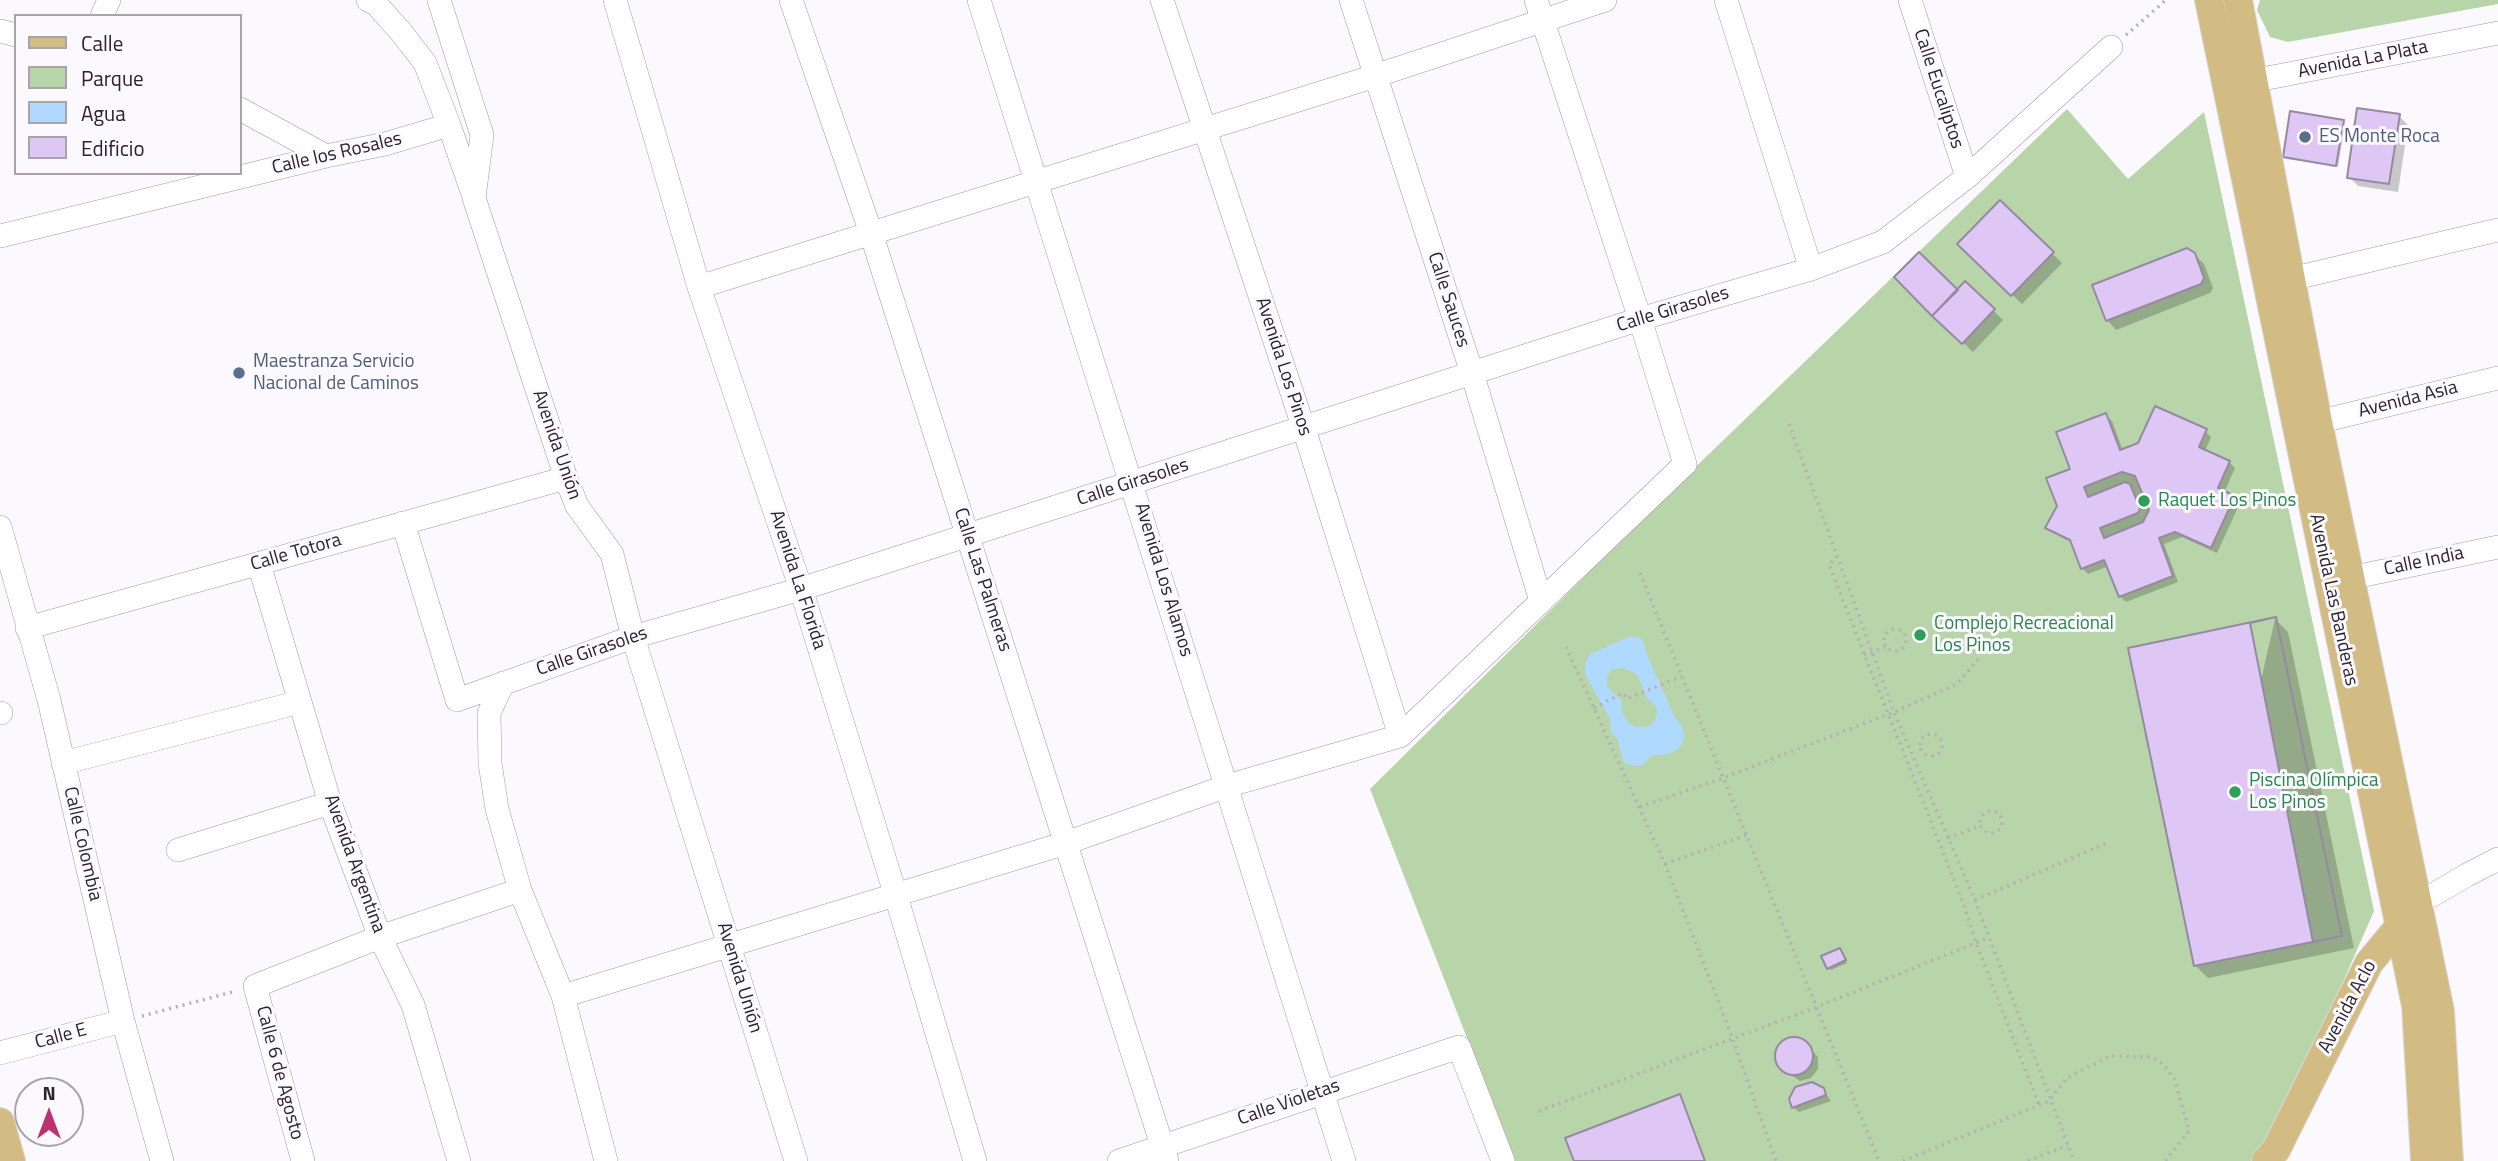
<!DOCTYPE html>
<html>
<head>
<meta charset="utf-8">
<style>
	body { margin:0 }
	#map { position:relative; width:2498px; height:1161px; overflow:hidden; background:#fcf9fe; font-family:"Titillium Web",sans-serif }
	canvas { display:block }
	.legend { position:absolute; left:14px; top:14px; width:228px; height:161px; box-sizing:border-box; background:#fcf9fe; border:2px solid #a8a4aa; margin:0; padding:9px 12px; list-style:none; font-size:21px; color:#29242d }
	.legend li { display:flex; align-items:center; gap:14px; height:35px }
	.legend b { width:35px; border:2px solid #a8a4aa }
	.north { position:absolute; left:14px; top:1077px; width:70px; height:70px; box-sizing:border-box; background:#fcf9fe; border:2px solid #a8a4aa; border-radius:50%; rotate:0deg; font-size:19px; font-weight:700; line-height:28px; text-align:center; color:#29242d }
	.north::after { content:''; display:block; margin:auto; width:24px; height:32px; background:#bc326e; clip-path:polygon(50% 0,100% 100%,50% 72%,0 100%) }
</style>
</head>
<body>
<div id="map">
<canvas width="2498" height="1161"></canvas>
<ul class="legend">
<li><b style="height:9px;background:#d3bc84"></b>Calle</li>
<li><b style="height:19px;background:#b8d4a9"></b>Parque</li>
<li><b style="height:19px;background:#b0d9ff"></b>Agua</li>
<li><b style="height:19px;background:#dfc7f5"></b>Edificio</li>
</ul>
<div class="north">N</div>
</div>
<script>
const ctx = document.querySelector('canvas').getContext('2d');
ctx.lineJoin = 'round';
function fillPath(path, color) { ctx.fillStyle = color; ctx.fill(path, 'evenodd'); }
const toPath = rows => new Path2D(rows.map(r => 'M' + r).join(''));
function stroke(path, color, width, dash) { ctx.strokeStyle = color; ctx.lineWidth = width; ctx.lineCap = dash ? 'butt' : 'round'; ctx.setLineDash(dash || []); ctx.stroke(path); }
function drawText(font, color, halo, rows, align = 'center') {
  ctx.font = font + ' "Titillium Web",sans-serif'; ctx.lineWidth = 6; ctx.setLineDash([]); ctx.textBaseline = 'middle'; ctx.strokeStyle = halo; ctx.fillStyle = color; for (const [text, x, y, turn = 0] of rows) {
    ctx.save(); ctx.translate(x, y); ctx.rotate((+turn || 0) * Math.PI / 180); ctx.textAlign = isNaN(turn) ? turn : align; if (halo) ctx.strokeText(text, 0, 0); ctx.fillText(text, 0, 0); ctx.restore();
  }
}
fillPath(toPath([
	[2260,0,2498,0,2498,4,2288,42,2270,37,2257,10],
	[2067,109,2128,179,2204,112,2374,911,2274,1139,2251,1161,1515,1161,1370,789,1682,480]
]), '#b8d4a9');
fillPath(toPath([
	[1631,636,1642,639,1649,660,1675,718,1683,728,1684,739,1680,747,1670,754,1651,756,1642,765,1631,765,1624,763,1617,738,1611,732,1610,719,1585,674,1585,663,1590,654],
	[1623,668,1637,674,1647,698,1655,705,1657,712,1655,720,1650,726,1636,727,1629,723,1622,713,1621,700,1607,687,1607,675,1612,669]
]), '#b0d9ff');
fillPath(toPath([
	[2399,116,2408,125,2398,192,2358,186,2349,177],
	[2343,122,2345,124,2338,167,2287,159,2284,157],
	[2000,203,2062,263,2022,304,1960,244],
	[2194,254,2204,264,2213,288,2210,293,2116,330,2107,320],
	[1896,277,1958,293,1966,284,2003,320,1973,352],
	[2106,415,2112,421,2123,451,2205,431,2211,437,2205,451,2229,462,2235,468,2224,493,2240,503,2217,553,2182,537,2164,544,2178,582,2126,602,2120,596,2109,566,2088,574,2082,568,2073,543,2053,533,2047,527,2072,470],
	[2275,619,2288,632,2354,948,2208,978,2196,966],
	[1842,952,1847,963,1831,970,1828,968],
	[1793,1039,1804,1042,1818,1057,1818,1069,1811,1078,1800,1081,1781,1069,1776,1056,1782,1043],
	[1823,1089,1831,1101,1799,1112,1793,1107]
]), '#0003');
const building = toPath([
	[2357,108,2400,114,2389,184,2347,178,2357,108],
	[2290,111,2344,120,2336,166,2283,157,2290,111],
	[2000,200,2054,252,2011,296,1957,244,2000,200],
	[2187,248,2195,253,2204,278,2201,284,2106,321,2092,285,2187,248],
	[1919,252,1958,290,1932,316,1894,277,1919,252],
	[1965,281,1995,309,1962,344,1932,316,1965,281],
	[2155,406,2207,429,2199,447,2230,461,2218,488,2235,496,2211,548,2175,532,2159,538,2173,576,2119,597,2104,560,2081,569,2070,540,2045,528,2057,506,2046,478,2070,469,2056,432,2106,413,2120,450,2138,443,2155,406],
	[2122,472,2135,476,2149,510,2143,522,2104,538,2100,528,2138,513,2140,508,2130,484,2125,482,2088,497,2084,487,2122,472],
	[2276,617,2342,936,2194,966,2128,648,2276,617],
	[2276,617,2342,936,2313,942,2250,623,2276,617],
	[1840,948,1846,960,1827,969,1821,956,1840,948],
	'1775 1056a19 19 0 1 1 38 0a19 19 0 1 1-38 0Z',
	[1812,1082,1824,1088,1826,1095,1792,1108,1789,1099,1795,1087,1812,1082],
	[1680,1094,1705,1161,1574,1161,1565,1138,1680,1094]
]);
fillPath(building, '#dfc7f5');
stroke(building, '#968aa2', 2);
const minor = toPath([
	[368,0,377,5,401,32,425,63,449,125],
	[439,0,482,135,474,198,566,478,577,506,612,554,633,637,796,1161],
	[615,0,699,287,801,589,896,896,975,1161],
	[791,0,871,233,1167,1161],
	[979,0,1344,1161],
	[1162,0,1304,429,1400,736],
	[1351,0,1472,373,1541,601],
	[1726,0,1811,269],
	[1910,0,1967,177],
	[102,16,109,0],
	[0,31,16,35],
	[2237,84,2498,33],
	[240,109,326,156],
	[0,236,326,156,385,144,449,125,473,194],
	[2291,279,2498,230],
	[699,287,1375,76,1605,0],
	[2318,422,2498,378],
	[403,523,457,700,633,637,801,589,1640,319,1811,269,1883,242,1967,177,2111,47],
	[0,527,49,700,123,1021,162,1161],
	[259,564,330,803,380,937,413,1005,459,1161],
	[2350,578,2498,547],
	[27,628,566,478],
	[503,683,489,713,490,763,497,809,520,890,563,996,606,1161],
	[0,713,1,713],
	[63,763,300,702],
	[178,850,330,803],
	[2419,903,2467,875,2498,859],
	[563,996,1066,843,1227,786,1400,736,1685,464,1640,319,1536,0],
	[0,1053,123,1021],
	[303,1161,255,986,380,937,520,890],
	[1119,1161,1459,1047,1503,1161]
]);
const major = toPath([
	[2209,0,2416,1006,2425,1161],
	[2238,0,2318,422,2440,1011,2449,1161],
	[0,1122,11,1161],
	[2266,1161,2276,1150,2369,963,2408,916]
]);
stroke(minor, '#a296ad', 24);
stroke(major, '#d8d8d9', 30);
stroke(toPath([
	[2126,35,2166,0],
	[1789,424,1894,712,1975,900,2074,1161],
	[1837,556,1829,565,1964,905,1976,943,2039,1105],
	[1640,573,1879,1161],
	'1884 640a11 11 0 1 1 22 0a11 11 0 1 1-22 0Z',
	[1566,647,1665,864,1731,1034,1776,1161],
	[1864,655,1885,647],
	[1594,708,1623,693,1627,699,1682,676],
	'1920 745a11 11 0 1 1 22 0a11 11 0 1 1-22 0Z',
	[1640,807,1723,778,1894,712,1957,684,1981,656],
	'1980 822a11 11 0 1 1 22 0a11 11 0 1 1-22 0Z',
	[1948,838,1980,826],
	[1665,864,1746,835],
	[1975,900,2109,842],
	[142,1016,236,991],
	[1539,1111,1817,1007,1988,938],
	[1903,1161,2049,1101,2067,1078,2110,1056,2151,1057,2164,1065,2175,1080,2189,1131,2165,1161],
	[2028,1161,2068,1145]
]), '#b3afb6', 3.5, [2, 5]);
stroke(minor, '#fff', 23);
stroke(major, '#d3bc84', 28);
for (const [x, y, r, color] of [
	[2305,137,7,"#5c6f8a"],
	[239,373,7,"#5c6f8a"],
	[2144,501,7,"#2e9e5b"],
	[1920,635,7,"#2e9e5b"],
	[2235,792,7,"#2e9e5b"]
]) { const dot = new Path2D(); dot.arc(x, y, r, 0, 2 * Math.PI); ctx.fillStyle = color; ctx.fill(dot); stroke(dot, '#fcf9fe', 2.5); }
drawText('19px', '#29242d', '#fcf9fe', [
	["Avenida La Plata",2363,60,-11],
	["Calle Eucaliptos",1938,89,72],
	["Calle los Rosales",337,154,-13],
	["Calle Sauces",1448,300,72],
	["Calle Girasoles",1673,310,-17],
	["Avenida Los Pinos",1283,367,72],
	["Avenida Asia",2408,400,-14],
	["Avenida Unión",556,445,71],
	["Calle Girasoles",1133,483,-18],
	["Calle Totora",296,553,-16],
	["Calle India",2424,562,-12],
	["Avenida La Florida",797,580,72],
	["Calle Las Palmeras",982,580,72],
	["Avenida Los Alamos",1163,580,73],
	["Avenida Las Banderas",2333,600,78],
	["Calle Girasoles",592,652,-19],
	["Calle Colombia",82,844,77],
	["Avenida Argentina",354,864,70],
	["Avenida Unión",739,978,73],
	["Avenida Aclo",2348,1007,-62],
	["Calle E",61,1037,-15],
	["Calle 6 de Agosto",279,1073,75],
	["Calle Violetas",1289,1103,-19]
]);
drawText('19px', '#4e5e75', '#fcf9fe', [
	["ES Monte Roca",2319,137],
	["Maestranza Servicio",253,362],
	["Nacional de Caminos",253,384]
], 'left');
drawText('19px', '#27864d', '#fcf9fe', [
	["Raquet Los Pinos",2158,501],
	["Complejo Recreacional",1934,624],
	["Los Pinos",1934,646],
	["Piscina Olímpica",2249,781],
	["Los Pinos",2249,803]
], 'left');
</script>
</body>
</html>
